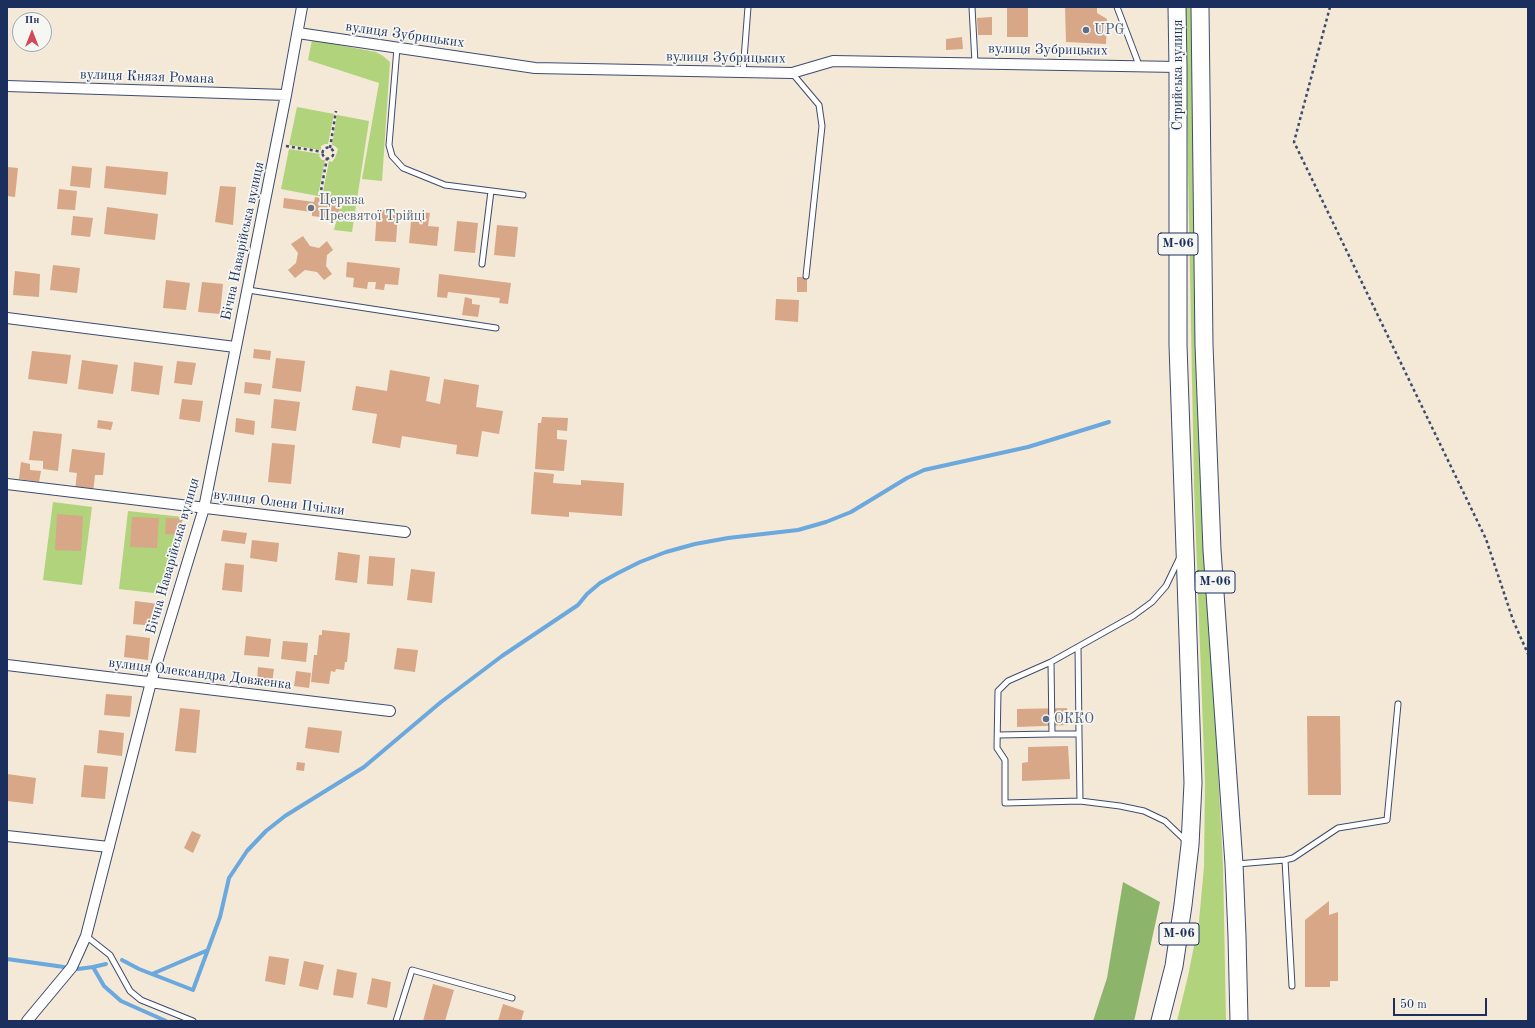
<!DOCTYPE html>
<html>
<head>
<meta charset="utf-8">
<style>
	body { margin:0 }
	#map { position:relative; width:1535px; height:1028px; overflow:hidden; background:#f4e8d6; font-family:"Old Standard TT",serif }
	canvas { display:block }
	.frame { position:absolute; inset:0; border:8px solid #1b2f5e; pointer-events:none }
	.north { position:absolute; left:12px; top:12px; width:40px; height:40px; box-sizing:border-box; background:#f6f6f2; border:1px solid #9ea6b7; border-radius:50%; rotate:0deg; font-size:11px; font-weight:700; line-height:16px; text-align:center; color:#1b2f5e }
	.north::after { content:''; display:block; margin:auto; width:14px; height:18px; background:#d1495b; clip-path:polygon(50% 0,100% 100%,50% 72%,0 100%) }
	.scale { position:absolute; left:1393px; top:998px; width:94px; height:18px; box-sizing:border-box; border:2px solid #1b2f5e; border-top:0; padding-left:5px; font-size:12px; line-height:14px; white-space:nowrap; color:#1b2f5e; -webkit-text-stroke:3px #f6f6f2; paint-order:stroke }
</style>
</head>
<body>
<div id="map">
<canvas width="1535" height="1028"></canvas>
<div class="frame"></div>
<div class="north">Пн</div>
<div class="scale">50 m</div>
</div>
<script>
const ctx = document.querySelector('canvas').getContext('2d');
ctx.lineJoin = 'round';
function fillPath(path, color) { ctx.fillStyle = color; ctx.fill(path, 'evenodd'); }
const toPath = rows => new Path2D(rows.map(r => 'M' + r).join(''));
function stroke(path, color, width, dash) { ctx.strokeStyle = color; ctx.lineWidth = width; ctx.lineCap = dash ? 'butt' : 'round'; ctx.setLineDash(dash || []); ctx.stroke(path); }
function drawText(font, color, halo, rows, align = 'center') {
  ctx.font = font + ' "Old Standard TT",serif'; ctx.lineWidth = 3.5; ctx.setLineDash([]); ctx.textBaseline = 'middle'; ctx.strokeStyle = halo; ctx.fillStyle = color; for (const [text, x, y, turn = 0] of rows) {
    ctx.save(); ctx.translate(x, y); ctx.rotate((+turn || 0) * Math.PI / 180); ctx.textAlign = isNaN(turn) ? turn : align; if (halo) ctx.strokeText(text, 0, 0); ctx.fillText(text, 0, 0); ctx.restore();
  }
}
fillPath(toPath([
	[1185,7,1193,7,1203,485,1223,865,1226,1021,1177,1021,1188,976,1199,921,1204,867,1205,782,1194,485],
	[312,40,376,52,383,56,390,62,382,181,362,179,379,83,308,60],
	[297,107,334,114,328,144,325,144,321,146,321,150,289,145],
	[337,115,369,121,352,232,334,230,342,200,322,197,329,161,332,162,335,158,338,149,335,146,332,145],
	[289,149,320,154,319,156,322,160,325,160,318,196,281,189],
	[53,502,92,507,82,585,43,580],
	[128,511,183,517,163,594,119,589]
]), '#b0d37b');
fillPath(toPath([
	[1123,882,1160,902,1135,1017,1134,1021,1093,1021,1107,978]
]), '#8cb56b');
stroke(toPath([
	[7,959,64,967],
	[122,960,139,969,193,990,220,917,229,878,247,851,266,831,285,816,364,767,441,702,502,656,578,605,587,594,600,583,618,573,640,562,666,552,695,544,728,538,798,530,826,522,851,512,907,478,924,470,1028,447,1109,422],
	[93,967,106,964],
	[78,969,93,967,104,986,121,1001,166,1021],
	[152,974,208,950]
]), '#6ba8dd', 4);
fillPath(toPath([
	[1007,7,1028,7,1028,37,1007,37],
	[1065,7,1097,7,1097,13,1107,19,1106,44,1066,42],
	[992,17,992,35,978,35,977,18],
	[962,37,963,49,946,50,946,39],
	[72,166,92,168,90,188,70,186],
	[106,166,168,172,166,195,104,188],
	[7,167,18,168,15,197,7,196],
	[220,186,236,187,233,225,215,222],
	[59,189,77,191,75,210,57,209],
	[315,197,338,201,337,204,340,210,336,215,336,219,312,216,312,212,283,208,284,198,314,202],
	[107,207,158,214,155,240,104,234],
	[377,209,398,212,396,242,375,241],
	[412,211,430,213,428,226,439,227,437,246,409,243],
	[73,216,93,218,90,237,71,235],
	[457,221,478,223,475,253,454,251],
	[497,225,518,227,515,257,494,255],
	[303,236,310,246,319,248,327,241,333,250,327,255,326,266,332,274,324,280,317,272,305,270,295,278,288,270,296,263,298,253,291,244],
	[347,262,400,268,398,285,385,284,384,290,375,289,376,282,368,282,367,289,353,287,354,278,346,277],
	[53,265,80,268,77,293,50,290],
	[15,271,40,274,39,297,13,295],
	[439,274,511,283,508,304,499,303,500,298,448,292,447,298,437,297],
	[797,277,807,277,807,292,797,292],
	[166,280,190,283,186,310,163,308],
	[202,282,223,284,220,314,198,312],
	[465,297,472,299,472,304,480,305,478,317,462,315],
	[776,299,799,300,798,322,775,320],
	[254,349,271,351,270,360,253,358],
	[32,351,71,355,67,384,28,379],
	[276,358,305,361,301,392,272,388],
	[82,360,118,365,113,394,78,389],
	[177,361,196,363,192,385,174,383],
	[134,362,163,366,159,395,131,391],
	[390,370,430,377,426,401,440,404,444,379,479,385,476,407,503,411,499,434,482,431,478,457,456,454,457,445,402,436,400,448,372,443,377,414,352,410,356,386,387,391],
	[245,382,262,384,260,395,244,393],
	[182,399,203,401,200,422,179,419],
	[274,399,300,402,296,431,271,428],
	[542,417,568,418,567,431,557,430,557,439,567,440,564,471,535,469,538,423,541,423],
	[236,418,255,421,254,435,235,432],
	[98,420,113,422,111,430,97,428],
	[33,431,62,434,58,471,43,469,43,461,29,460],
	[272,443,295,445,291,484,268,482],
	[72,449,105,453,103,475,95,475,93,493,75,491,77,473,69,472],
	[21,462,30,464,30,470,41,471,39,482,19,479],
	[534,472,554,474,553,483,581,485,581,480,624,483,622,516,569,512,569,517,531,514],
	[57,514,83,516,81,551,55,550],
	[132,517,159,518,157,548,130,547],
	[166,518,183,519,178,535,165,534],
	[223,530,247,533,245,544,221,541],
	[252,540,279,543,277,562,250,558],
	[338,552,360,555,357,583,335,580],
	[369,556,395,558,393,586,367,584],
	[225,563,244,565,242,592,222,590],
	[411,569,435,572,432,603,407,600],
	[135,601,159,604,157,626,133,624],
	[322,630,350,633,347,662,345,662,344,670,336,669,335,672,331,671,329,684,311,682,314,655,317,655,319,635,322,635],
	[126,635,150,638,148,660,124,657],
	[246,636,271,639,269,657,244,655],
	[283,641,308,643,306,662,281,659],
	[397,648,418,650,415,672,394,669],
	[258,667,274,669,272,683,257,682],
	[296,671,311,673,309,688,294,686],
	[106,694,132,696,130,717,104,715],
	[180,708,200,710,196,753,175,751],
	[1067,708,1068,725,1017,727,1017,709],
	[1307,716,1340,716,1341,795,1308,795],
	[308,727,342,731,339,753,305,748],
	[99,730,124,733,122,756,97,753],
	[1068,746,1070,779,1022,781,1022,763,1028,762,1028,747],
	[297,762,305,763,304,771,296,770],
	[84,765,108,767,105,799,81,797],
	[7,774,36,778,33,804,7,801],
	[192,831,201,835,193,853,184,848],
	[1329,901,1329,915,1338,912,1338,981,1330,981,1330,987,1305,987,1305,920],
	[269,956,289,959,285,985,265,981],
	[304,961,324,965,318,990,299,986],
	[337,969,357,973,353,998,333,995],
	[372,978,391,982,387,1008,367,1004],
	[433,984,454,990,445,1021,423,1021],
	[503,1004,524,1011,521,1021,498,1021]
]), '#d7a788');
const service = toPath([
	[972,7,975,63],
	[1117,7,1139,65],
	[397,48,389,145,392,156,403,168,445,185,523,195],
	[743,72,748,7],
	[792,73,819,105,822,126,806,276],
	[482,264,491,191],
	[248,290,496,328],
	[1078,647,1079,734],
	[1051,662,1008,681,998,691,997,748,1005,760,1005,803,1080,801,1120,806,1144,811,1165,821,1186,841],
	[998,735,1052,734],
	[1080,801,1079,734,1052,734,1051,662,1133,616,1152,602,1166,586,1179,559],
	[1285,860,1292,986],
	[1237,864,1285,860,1293,858,1338,828,1387,820,1398,704],
	[86,936,110,955,130,991,141,1000,193,1021],
	[396,1021,412,970,512,998]
]);
const minor = toPath([
	[298,33,535,68,792,73,833,61,1178,67],
	[7,86,286,95],
	[7,318,235,347],
	[7,484,405,532],
	[7,665,390,711],
	[7,836,109,847],
	[27,1021,72,967,86,936,151,682,204,508,286,95,302,7]
]);
const trunk = toPath([
	[1200,7,1204,345,1212,550,1234,864,1237,936,1239,1021],
	[1160,1021,1174,966,1183,905,1190,845,1193,783,1178,345,1178,67,1177,7]
]);
stroke(service, '#3c4b70', 7);
stroke(minor, '#3c4b70', 12);
stroke(trunk, '#3c4b70', 19);
stroke(toPath([
	[1330,7,1294,142,1486,539,1513,620,1528,654],
	[286,146,323,152],
	'322.5 153a5.5 5.5 0 1 1 11 0a5.5 5.5 0 1 1-11 0Z',
	[330,148,336,111],
	[320,196,327,158]
]), '#3c4b70', 2.5, [3, 3]);
stroke(service, '#fff', 5);
stroke(minor, '#fff', 10);
stroke(trunk, '#fff', 17);
for (const [x, y, r, color] of [
	[1086,30,4,"#5c6f8a"],
	[311,208,4,"#6b7280"],
	[1046,719,4,"#5c6f8a"]
]) { const dot = new Path2D(); dot.arc(x, y, r, 0, 2 * Math.PI); ctx.fillStyle = color; ctx.fill(dot); stroke(dot, '#f6f6f2', 1.5); }
for (const [x, y, w] of [
	[1178,244,40],
	[1215,582,40],
	[1179,934,40]
]) { const box = new Path2D(); box.roundRect(x - w / 2, y - 11, w, 22, 3); ctx.fillStyle = '#f6f6f2'; ctx.fill(box); stroke(box, '#1b2f5e', 1); }
drawText('bold 13px', '#1b2f5e', null, [
	["М-06",1178,244],
	["М-06",1215,582],
	["М-06",1179,934]
]);
drawText('14px', '#4e5e75', '#f6f6f2', [
	["UPG",1094,30],
	["ОККО",1054,719]
], 'left');
drawText('14px', '#1b2f5e', '#f6f6f2', [
	["вулиця Зубрицьких",405,35,8],
	["вулиця Зубрицьких",1048,50,1],
	["вулиця Зубрицьких",726,58,1],
	["Стрийська вулиця",1178,75,-90],
	["вулиця Князя Романа",147,77,2],
	["Бічна Наварійська вулиця",243,241,-78],
	["вулиця Олени Пчілки",279,503,7],
	["Бічна Наварійська вулиця",173,556,-74],
	["вулиця Олександра Довженка",200,674,7]
]);
drawText('14px', '#5b616d', '#f6f6f2', [
	["Церква",319,200],
	["Пресвятої Трійці",319,216]
], 'left');
</script>
</body>
</html>
